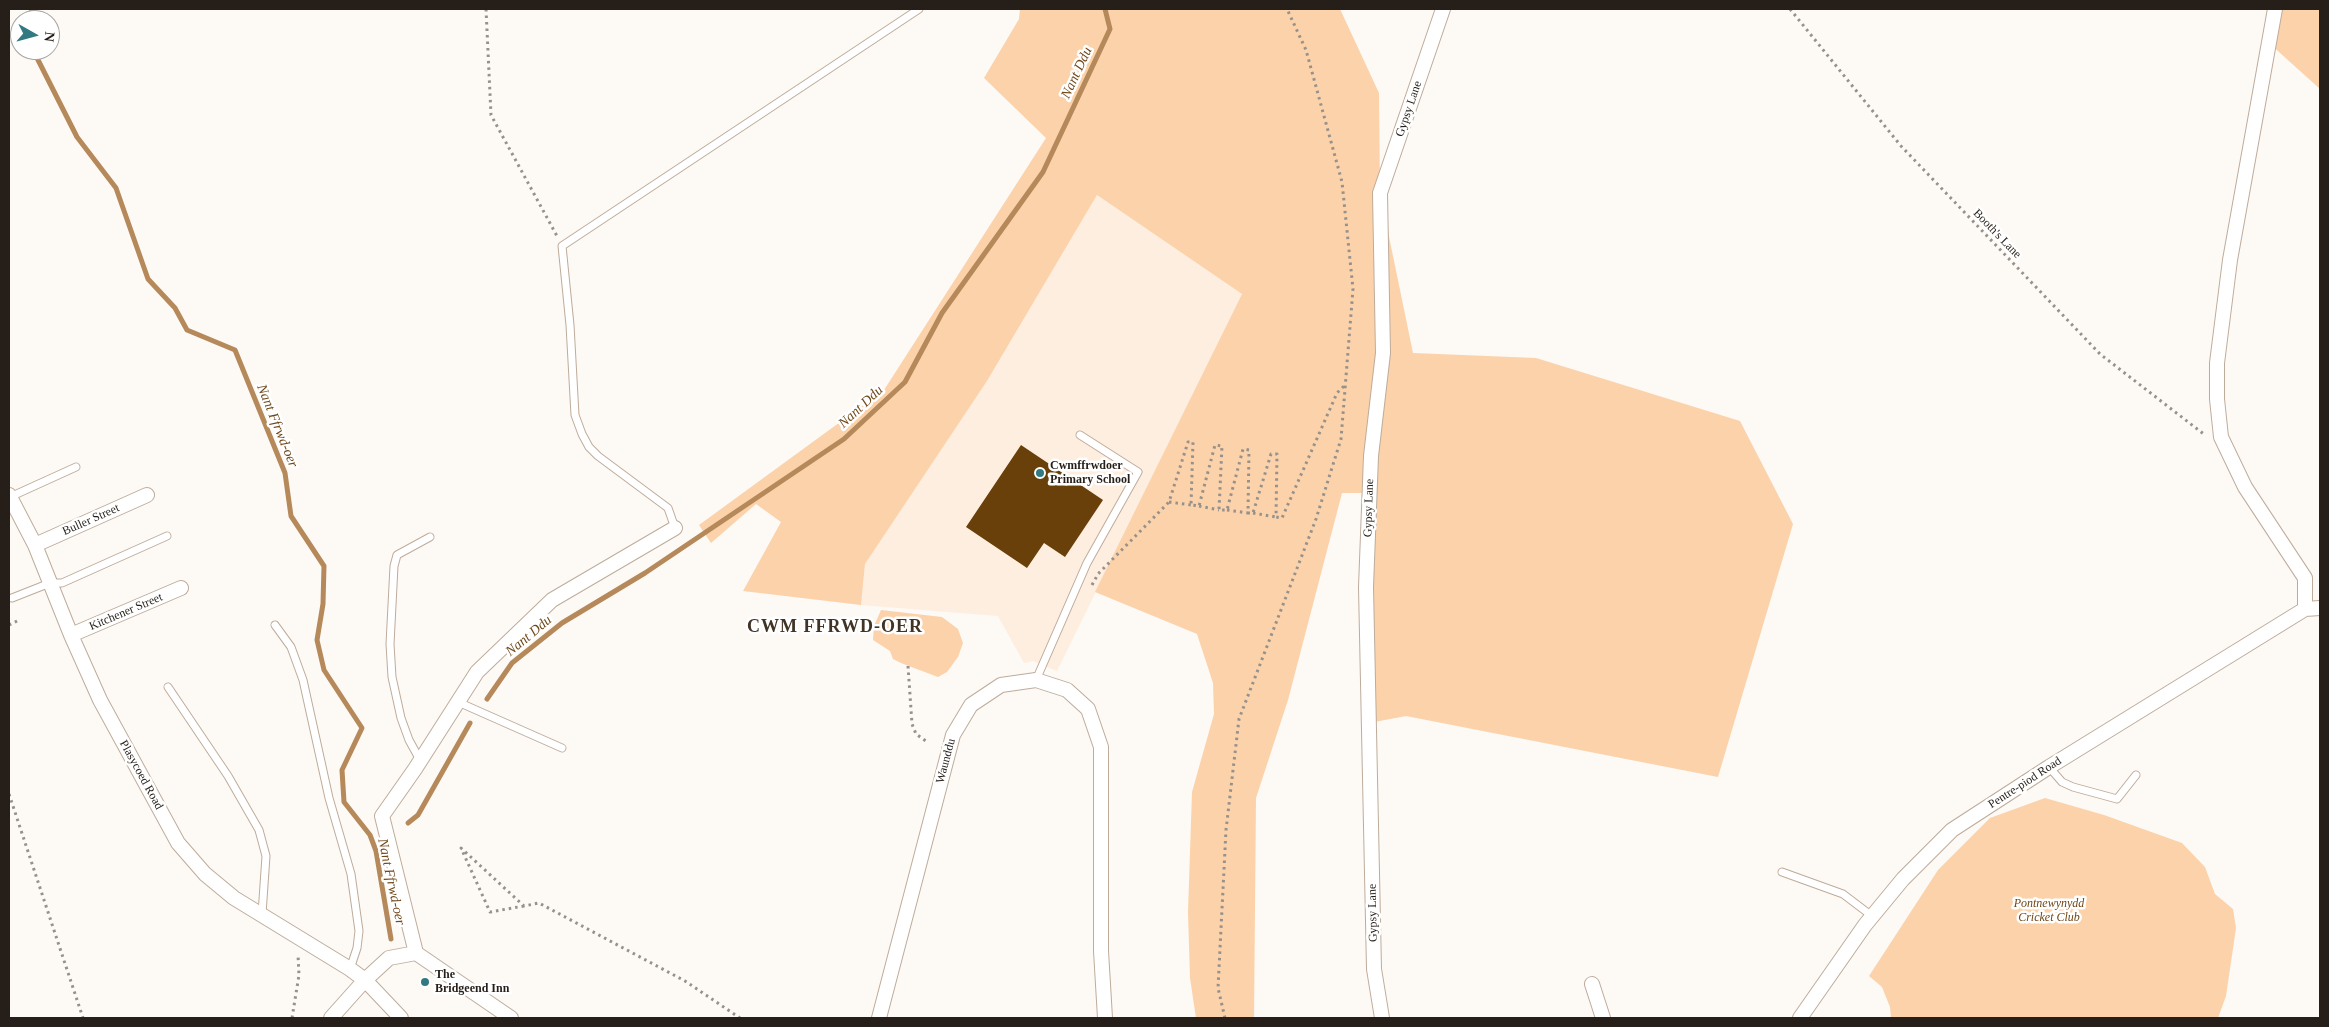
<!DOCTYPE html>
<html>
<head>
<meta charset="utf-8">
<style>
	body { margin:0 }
	#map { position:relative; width:2329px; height:1027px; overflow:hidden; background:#fdf9f5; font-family:"Times New Roman",serif }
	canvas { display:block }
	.frame { position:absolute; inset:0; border:10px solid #261f19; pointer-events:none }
	.north { position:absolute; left:10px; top:10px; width:50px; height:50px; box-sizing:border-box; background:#fff; border:1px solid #a8a5a3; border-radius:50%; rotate:97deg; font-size:14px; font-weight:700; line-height:20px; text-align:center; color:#261f19 }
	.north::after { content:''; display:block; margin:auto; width:18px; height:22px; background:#317a81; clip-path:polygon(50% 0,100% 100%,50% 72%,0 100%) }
</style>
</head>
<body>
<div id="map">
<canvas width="2329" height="1027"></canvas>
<div class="frame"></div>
<div class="north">N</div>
</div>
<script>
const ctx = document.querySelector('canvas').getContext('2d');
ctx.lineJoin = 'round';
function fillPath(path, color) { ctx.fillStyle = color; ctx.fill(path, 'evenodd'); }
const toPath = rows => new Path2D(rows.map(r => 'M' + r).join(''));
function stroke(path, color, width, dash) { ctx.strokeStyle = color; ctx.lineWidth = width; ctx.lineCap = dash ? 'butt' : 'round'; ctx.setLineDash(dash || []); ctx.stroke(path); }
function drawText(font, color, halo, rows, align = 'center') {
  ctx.font = font + ' "Times New Roman",serif'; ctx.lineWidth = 5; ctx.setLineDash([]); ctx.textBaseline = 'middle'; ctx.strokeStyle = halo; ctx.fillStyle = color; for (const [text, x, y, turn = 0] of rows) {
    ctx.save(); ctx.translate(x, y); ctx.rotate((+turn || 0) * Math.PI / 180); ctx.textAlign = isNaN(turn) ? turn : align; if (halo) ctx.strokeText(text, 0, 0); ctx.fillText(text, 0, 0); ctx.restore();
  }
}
fillPath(toPath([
	[1097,195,1242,294,1057,671,1033,661,1024,663,998,616,861,605,865,564,987,381]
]), '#fdeedf');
fillPath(toPath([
	[1020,9,1340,9,1379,93,1380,193,1413,353,1536,358,1740,421,1793,524,1718,777,1406,716,1369,723,1369,493,1342,493,1288,700,1256,798,1254,1018,1196,1018,1190,978,1188,912,1192,792,1214,714,1213,683,1197,634,1095,592,1242,294,1097,195,987,381,865,564,861,605,743,591,781,522,756,504,711,543,699,525,884,390,1046,138,984,78,1019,19],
	[2275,9,2320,9,2320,89,2269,43],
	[881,610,942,617,958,629,963,643,958,657,947,672,938,677,901,663,893,659,890,651,873,640,874,626],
	[2045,798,2104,815,2182,843,2205,867,2215,894,2233,909,2236,928,2226,996,2218,1018,1891,1018,1890,1007,1882,987,1869,976,1938,870,1990,818]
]), '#fbd2aa');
stroke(toPath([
	[30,20,32,9],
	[33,50,77,137,116,188,148,279,175,308,187,330,235,350,285,473,291,516,324,566,323,604,317,640,324,670,362,728,342,770,344,802,370,835,376,851,391,939],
	[487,699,512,663,562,623,645,573,844,439,905,382,942,313,1043,172,1110,29,1105,9],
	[408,823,418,815,470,723]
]), '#b6895b', 5);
fillPath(toPath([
	[1021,445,1103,500,1065,557,1044,543,1027,568,966,527]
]), '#69400a');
const service = toPath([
	[10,497,76,467],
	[675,528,668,508,598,456,589,447,582,434,575,415,570,325,562,246,919,9],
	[12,598,50,583,62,583,167,536],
	[275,625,291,647,303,680,329,798,351,874,359,931,357,948,350,969],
	[1036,680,1087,563,1138,472,1080,435],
	[168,687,228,776,259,830,266,856,262,914],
	[458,702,562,748],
	[420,760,409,740,401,718,392,677,390,644,394,566,397,555,430,537],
	[2049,767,2062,782,2073,787,2117,799,2136,775],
	[1782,872,1843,894,1872,916]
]);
const minor = toPath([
	[2275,9,2230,260,2217,363,2217,399,2221,437,2245,487,2305,578,2305,609],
	[9,495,35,545,71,635,100,700,178,843,205,874,234,898,350,969,365,980,401,1018],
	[35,545,147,495],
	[71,635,181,588],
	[416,953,382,816,415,769,477,672,552,600,675,528],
	[1592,984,1603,1018],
	[331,1018,365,980,389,958,416,953,511,1018],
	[879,1018,953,735,971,705,1001,685,1036,680,1067,690,1088,709,1101,747,1101,951,1105,1018],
	[1382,1018,1374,969,1366,587,1371,456,1383,353,1380,193,1443,9],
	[1800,1018,1865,925,1903,879,1952,830,2049,767,2305,609,2320,608]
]);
stroke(service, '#beac9b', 9);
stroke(minor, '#beac9b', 16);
stroke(toPath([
	[486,9,491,115,557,236],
	[1790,9,1901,146,2100,354,2205,435],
	[1169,502,1191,505],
	[1199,506,1219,510],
	[1227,510,1248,513],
	[1253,513,1276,517],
	[1092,585,1098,574,1169,502,1188,442,1193,442,1191,505,1199,506,1215,445,1222,446,1219,510,1227,510,1243,449,1249,450,1248,513,1253,513,1271,454,1277,454,1276,517,1282,518,1337,393,1344,386],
	[9,625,19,620],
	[908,666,912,724,916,734,926,741],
	[9,794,83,1018],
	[524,906,490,912,461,848,524,906,539,903,685,981,740,1018],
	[292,1018,299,975,298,955],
	[1225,1018,1218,988,1226,830,1239,719,1316,519,1341,439,1353,289,1342,182,1306,50,1287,9]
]), '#97918c', 3, [2.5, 4]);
stroke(service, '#fff', 7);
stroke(minor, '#fff', 14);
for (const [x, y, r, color] of [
	[1040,473,5,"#317a81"],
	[425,982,5,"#317a81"]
]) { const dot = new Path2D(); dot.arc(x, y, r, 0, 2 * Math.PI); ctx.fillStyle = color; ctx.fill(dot); stroke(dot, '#fff', 2); }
drawText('12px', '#261f19', '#fff', [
	["Gypsy Lane",1409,109,-71],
	["Booth's Lane",1997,234,46],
	["Gypsy Lane",1369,508,-88],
	["Buller Street",91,520,-24],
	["Kitchener Street",126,612,-23],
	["Waunddu",946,761,-75],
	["Plasycoed Road",141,775,61],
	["Pentre-piod Road",2025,783,-33],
	["Gypsy Lane",1373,913,-91]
]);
drawText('bold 12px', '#261f19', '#fff', [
	["Cwmffrwdoer",1050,466],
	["Primary School",1050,480],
	["The",435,975],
	["Bridgeend Inn",435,989]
], 'left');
drawText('italic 12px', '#704718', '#fff', [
	["Pontnewynydd",2049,904],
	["Cricket Club",2049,918]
]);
drawText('italic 14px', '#704819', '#fff', [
	["Nant Ddu",1077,73,-65],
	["Nant Ddu",861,407,-43],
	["Nant Ffrwd-oer",277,426,68],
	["Nant Ddu",529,636,-40],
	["Nant Ffrwd-oer",391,882,78]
]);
ctx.letterSpacing = '1px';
drawText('bold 18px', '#423425', '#fff', [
	["CWM FFRWD-OER",835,627]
]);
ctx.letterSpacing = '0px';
</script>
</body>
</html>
